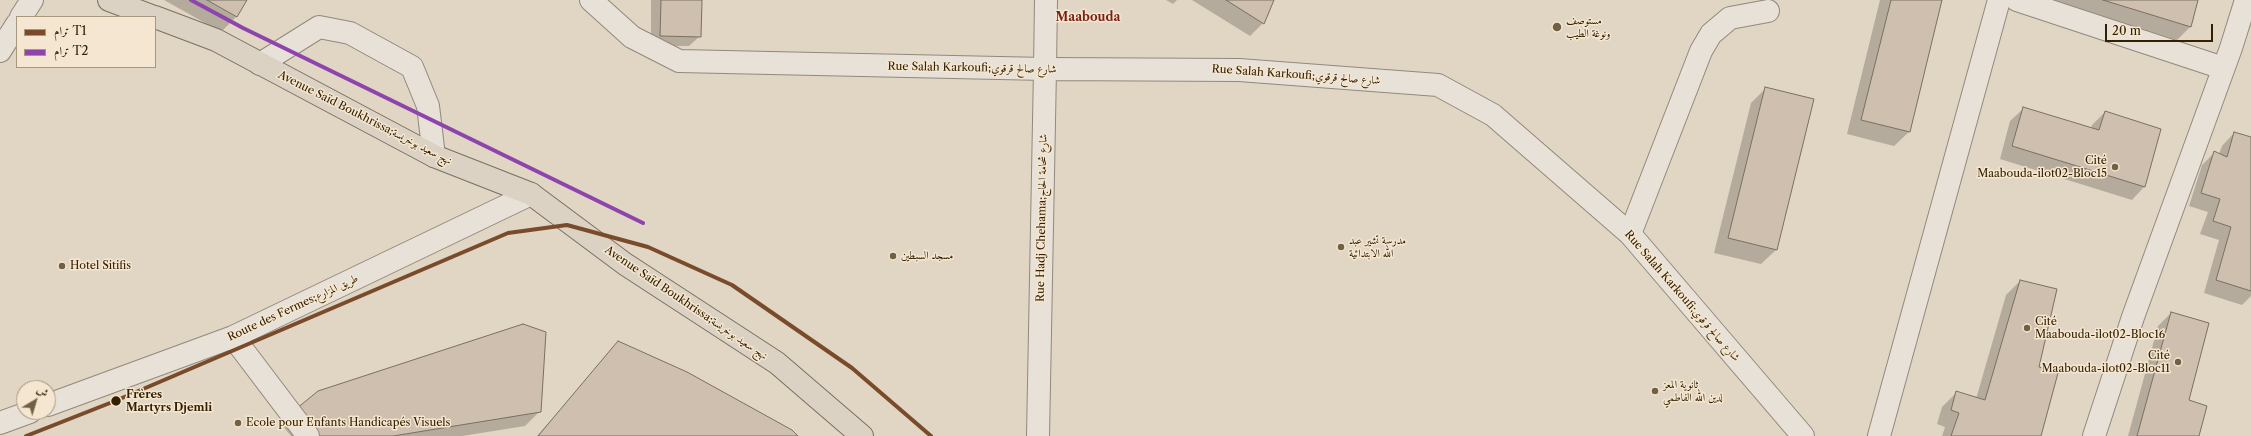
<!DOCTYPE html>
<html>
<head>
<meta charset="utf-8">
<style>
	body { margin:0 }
	#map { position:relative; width:2251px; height:436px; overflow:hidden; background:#e1d6c4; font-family:"Libre Caslon Text",Amiri,serif }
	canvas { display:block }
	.legend { position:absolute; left:16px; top:16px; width:140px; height:52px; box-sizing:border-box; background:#f4e6d0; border:1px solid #a7977d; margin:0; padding:5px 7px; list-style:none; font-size:12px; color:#342000 }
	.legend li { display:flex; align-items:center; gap:8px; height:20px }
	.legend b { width:20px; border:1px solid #a7977d }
	.north { position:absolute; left:16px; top:380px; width:40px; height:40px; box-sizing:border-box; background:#f4e6d0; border:1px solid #a7977d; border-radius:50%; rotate:38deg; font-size:11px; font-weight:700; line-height:16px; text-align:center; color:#342000 }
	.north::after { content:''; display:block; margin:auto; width:14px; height:18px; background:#716045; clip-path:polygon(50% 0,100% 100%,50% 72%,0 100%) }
	.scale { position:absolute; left:2105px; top:24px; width:108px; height:18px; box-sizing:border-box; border:2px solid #342000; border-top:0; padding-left:5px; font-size:12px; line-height:14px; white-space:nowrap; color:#342000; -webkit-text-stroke:3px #f4e6d0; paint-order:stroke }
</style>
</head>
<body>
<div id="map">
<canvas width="2251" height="436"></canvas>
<ul class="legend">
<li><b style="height:5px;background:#7a4b2a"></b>ترام T1</li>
<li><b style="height:5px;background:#8e44ad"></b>ترام T2</li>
</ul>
<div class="north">ش</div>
<div class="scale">20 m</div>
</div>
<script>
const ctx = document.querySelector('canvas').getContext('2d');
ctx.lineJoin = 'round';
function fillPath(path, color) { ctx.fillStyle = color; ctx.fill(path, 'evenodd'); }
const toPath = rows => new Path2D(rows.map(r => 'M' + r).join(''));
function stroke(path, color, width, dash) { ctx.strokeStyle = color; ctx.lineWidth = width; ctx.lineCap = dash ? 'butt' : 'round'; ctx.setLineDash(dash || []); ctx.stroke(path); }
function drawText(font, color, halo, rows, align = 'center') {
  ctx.font = font + ' "Libre Caslon Text",Amiri,serif'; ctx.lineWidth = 3; ctx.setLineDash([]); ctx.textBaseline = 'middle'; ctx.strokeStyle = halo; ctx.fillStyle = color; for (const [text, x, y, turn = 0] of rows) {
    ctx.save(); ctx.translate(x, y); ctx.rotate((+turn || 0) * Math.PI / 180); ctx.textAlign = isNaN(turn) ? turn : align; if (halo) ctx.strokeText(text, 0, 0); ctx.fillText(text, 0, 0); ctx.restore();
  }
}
fillPath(toPath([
	[164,0,246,0,237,16,221,32],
	[651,0,701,0,700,36,689,46,651,46],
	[1166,0,1177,0,1173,4],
	[1192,0,1273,0,1263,23,1250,36],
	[1880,0,1941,0,1909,132,1894,146,1847,134],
	[2049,0,2197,0,2190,27,2177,40],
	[1766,88,1813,100,1776,250,1761,264,1714,253,1751,103],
	[2023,109,2091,129,2092,125,2105,112,2144,187,2132,200,2000,159,2010,121],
	[2234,133,2251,138,2251,296,2242,305,2204,293,2219,240,2200,234,2208,212,2189,206,2202,165,2215,152,2219,154,2222,146],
	[2020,281,2037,367,2040,436,1942,436,1945,427,1937,424,1942,407,1956,393,1976,399,2006,295],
	[2171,313,2187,401,2198,436,2128,436,2158,326],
	[619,343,797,436,537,436],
	[297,410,540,411,525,426,462,436,291,436,282,425]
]), '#0003');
const building = toPath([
	[207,0,247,0,237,17,207,0],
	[661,0,702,0,701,37,660,36,661,0],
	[1226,0,1274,0,1264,24,1226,0],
	[1891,0,1942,0,1910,132,1861,120,1891,0],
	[2103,0,2198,0,2191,27,2103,0],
	[1765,87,1814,99,1777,250,1728,238,1765,87],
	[2023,107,2099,130,2105,111,2161,129,2145,187,2012,146,2023,107],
	[2234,132,2251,137,2251,291,2216,280,2231,227,2213,221,2220,199,2201,193,2214,151,2227,157,2234,132],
	[2020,280,2057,289,2039,367,2058,373,2041,436,1951,436,1959,413,1951,410,1956,391,1985,400,2020,280],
	[2171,312,2209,323,2189,400,2207,406,2199,436,2137,436,2171,312],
	[523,324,546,332,541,412,393,436,317,436,296,409,318,391,523,324],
	[618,341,687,372,792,430,798,436,538,436,618,341]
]);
fillPath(building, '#cebfae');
stroke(building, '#787062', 1);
const service = toPath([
	[260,64,319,27,350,33,412,67,428,106,434,156],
	[1630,234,1701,51,1711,34,1730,18,1768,11]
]);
const minor = toPath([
	[591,0,632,37,679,61,1045,69,1046,0],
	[2017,0,2223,68],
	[21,17,32,0],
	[0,51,17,24],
	[233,337,308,436],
	[48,405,233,337,531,194],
	[0,423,30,412],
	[1879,436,1999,0],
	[2094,436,2133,317,2231,48,2246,0]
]);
const tertiary = toPath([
	[1038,436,1045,69,1239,70,1438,85,1493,115,1630,234,1803,436]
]);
const primary = toPath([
	[109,0,154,17],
	[155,17,216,40,434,156,531,194,625,264,777,363,862,436]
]);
stroke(service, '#92897b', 24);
stroke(minor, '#92897b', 24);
stroke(tertiary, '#92897b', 24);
stroke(primary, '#787062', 24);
stroke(service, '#e7e1d8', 22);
stroke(minor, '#e7e1d8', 22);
stroke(tertiary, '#e7e1d8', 22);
stroke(primary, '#dbd2c3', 22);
stroke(toPath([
	[26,436,115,401,508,233,567,225,648,247,732,285,852,368,931,436]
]), '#7a4b2a', 4);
stroke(toPath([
	[191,0,243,28,643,223]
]), '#8e44ad', 4);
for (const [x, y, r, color] of [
	[1557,27,5,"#716045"],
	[2115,167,4,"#716045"],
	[1341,247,4,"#716045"],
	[893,256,4,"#716045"],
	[62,266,4,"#716045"],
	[2027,328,4,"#716045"],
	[2178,362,4,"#716045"],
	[1655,391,4,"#716045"],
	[116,401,5.5,"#342000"],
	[238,423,4,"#716045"]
]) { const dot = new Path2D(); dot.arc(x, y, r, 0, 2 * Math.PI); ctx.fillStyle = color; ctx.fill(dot); stroke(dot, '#f4e6d0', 1.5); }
drawText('11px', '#342000', '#f4e6d0', [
	["مستوصف",1566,21],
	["ونوغة الطيب",1566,34],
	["Cité",2107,161,"right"],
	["Maabouda-ilot02-Bloc15",2107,174,"right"],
	["مدرسة تشير عبد",1349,241],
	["الله الابتدائية",1349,254],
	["مسجد السبطين",901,256],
	["Hotel Sitifis",70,266],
	["Cité",2035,322],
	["Maabouda-ilot02-Bloc16",2035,335],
	["Cité",2170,356,"right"],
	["Maabouda-ilot02-Bloc11",2170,369,"right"],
	["ثانوية المعز",1663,385],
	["لدين الله الفاطمي",1663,398],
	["Ecole pour Enfants Handicapés Visuels",246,423]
], 'left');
drawText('11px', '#342000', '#f4e6d0', [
	["Rue Salah Karkoufi;شارع صالح قرقوي",972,68,1],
	["Rue Salah Karkoufi;شارع صالح قرقوي",1296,75,4],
	["Avenue Saïd Boukhrissa;نهج سعيد بوخريسة",365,118,27],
	["Rue Hadj Chehama;شارع شحامة الحاج",1042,218,-89],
	["Rue Salah Karkoufi;شارع صالح قرقوي",1682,296,49],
	["Avenue Saïd Boukhrissa;نهج سعيد بوخريسة",686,303,34],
	["Route des Fermes;طريق المزارع",293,308,-25]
]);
drawText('bold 11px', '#342000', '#f4e6d0', [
	["Frères",126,395],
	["Martyrs Djemli",126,408]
], 'left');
drawText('bold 12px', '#7a1f14', '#f4e6d0', [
	["Maabouda",1088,18]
]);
</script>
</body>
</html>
